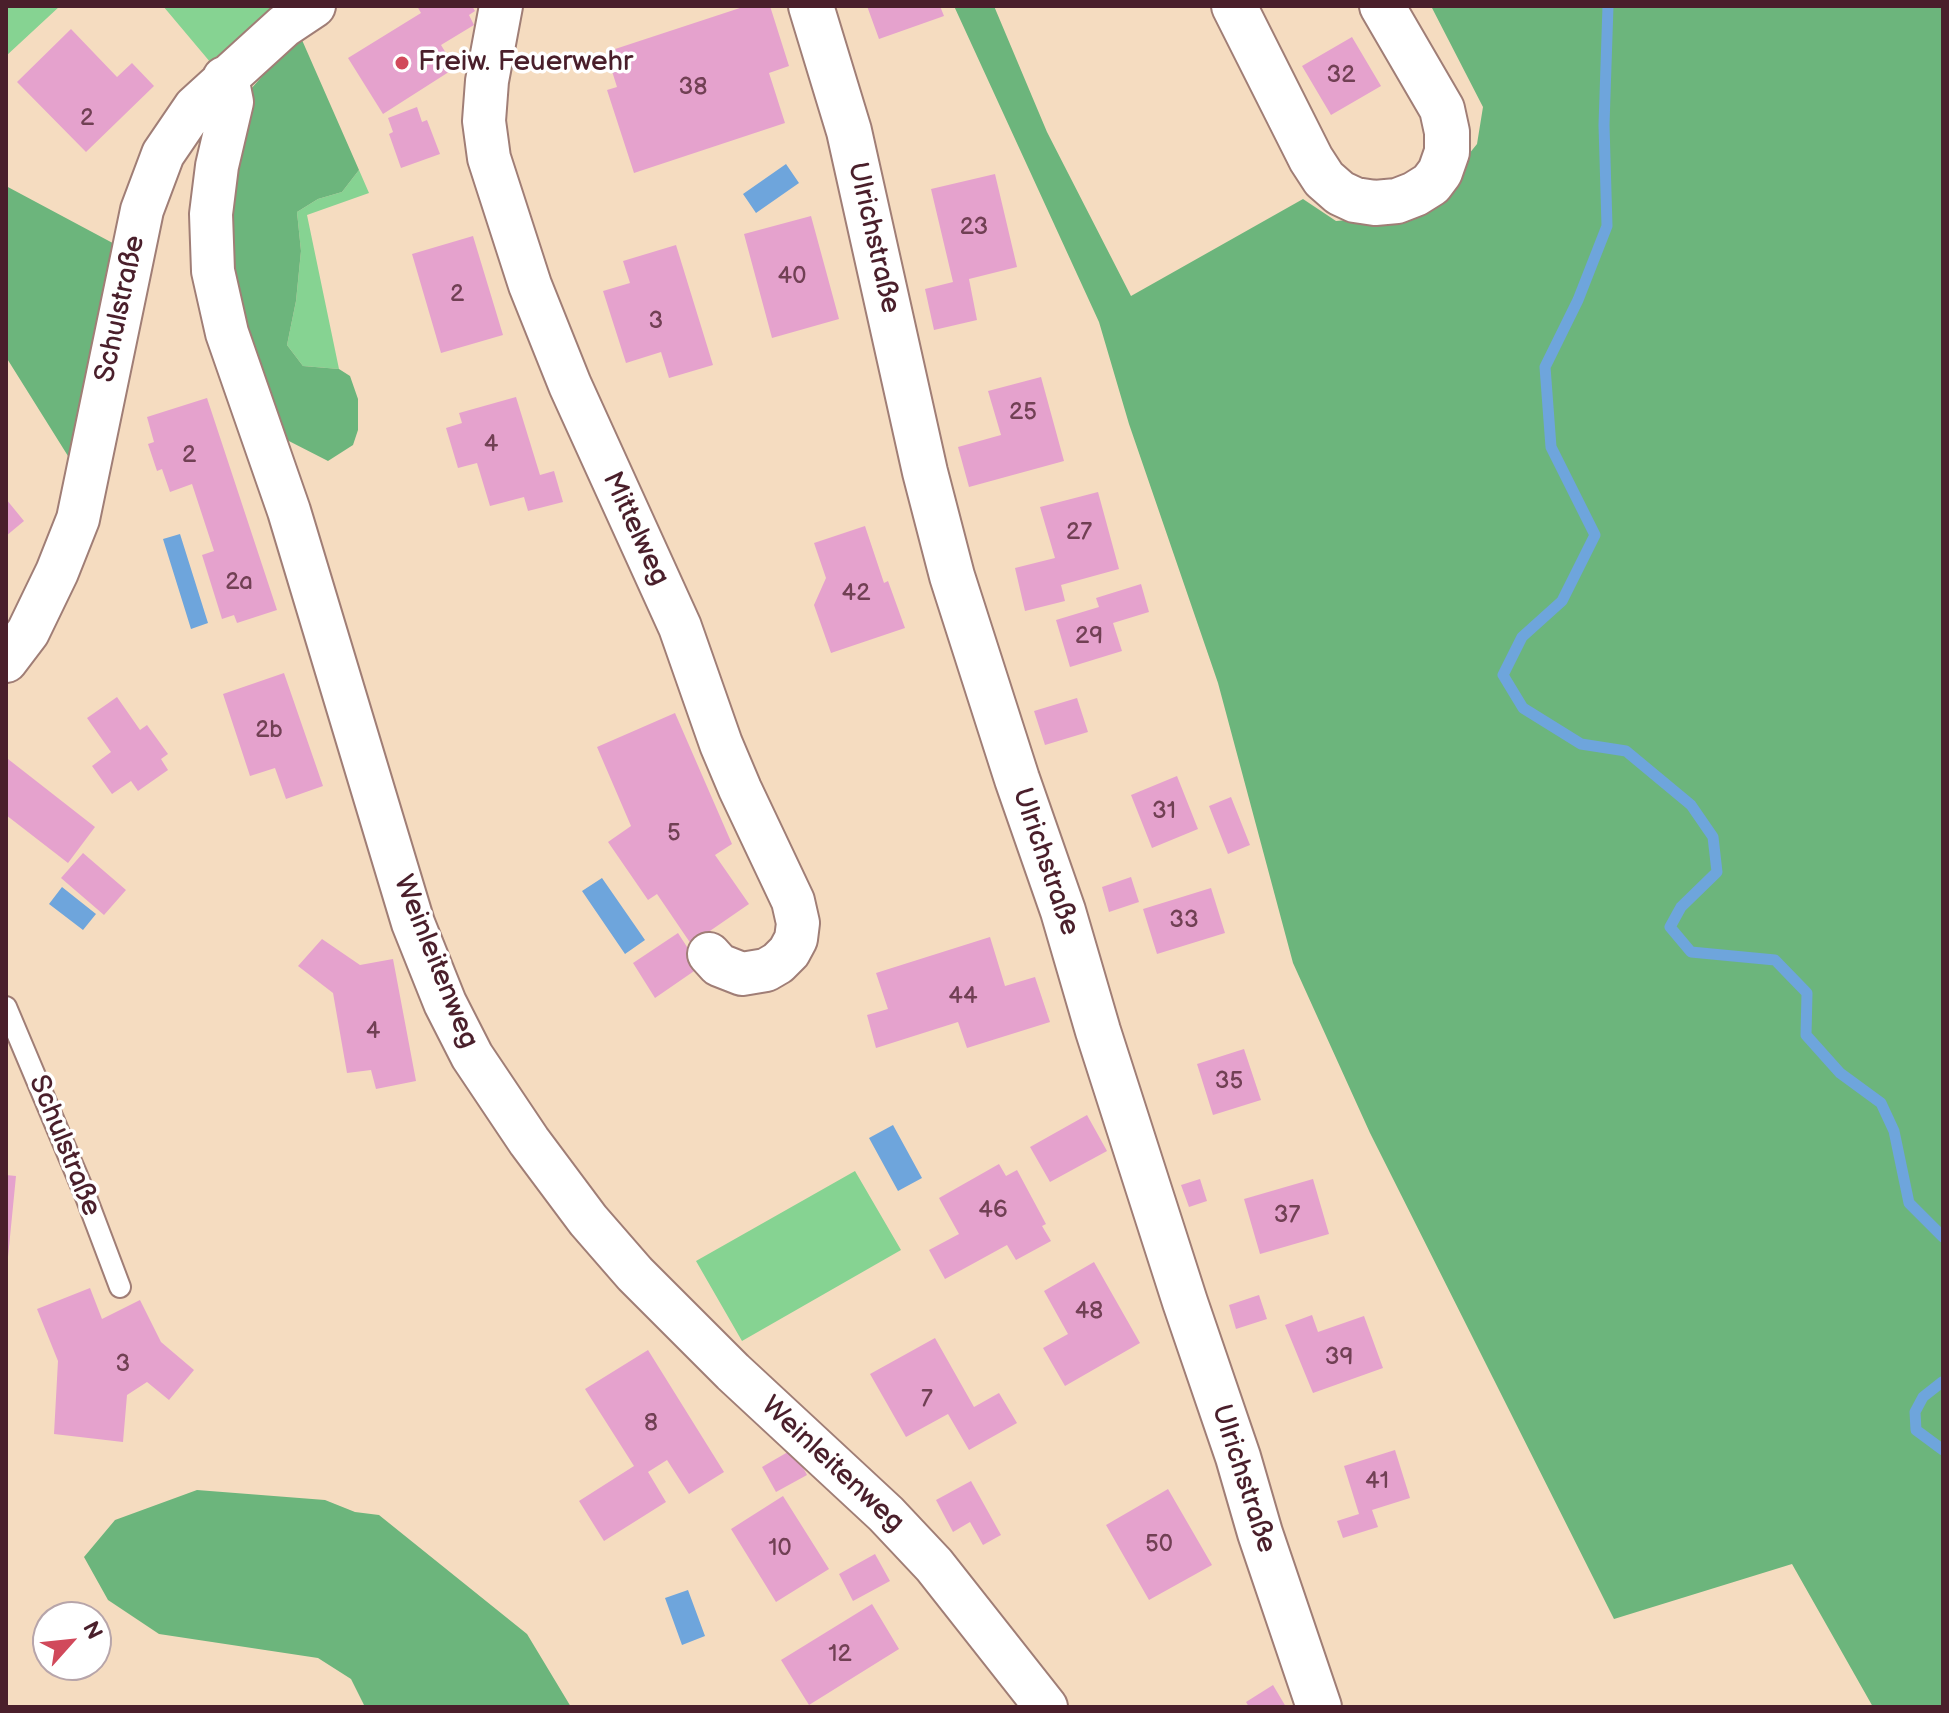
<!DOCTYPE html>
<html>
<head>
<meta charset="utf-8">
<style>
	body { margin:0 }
	#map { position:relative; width:1949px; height:1713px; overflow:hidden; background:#f5dcc0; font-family:"Balsamiq Sans",sans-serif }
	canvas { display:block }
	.frame { position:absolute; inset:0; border:8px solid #4a1f2b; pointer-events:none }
	.north { position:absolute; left:32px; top:1601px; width:80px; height:80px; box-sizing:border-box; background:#fff; border:2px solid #b7a5aa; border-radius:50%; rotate:63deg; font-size:22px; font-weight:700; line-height:32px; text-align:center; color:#4a1f2b }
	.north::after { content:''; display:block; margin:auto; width:28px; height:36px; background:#d1495b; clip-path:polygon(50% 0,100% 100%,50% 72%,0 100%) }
</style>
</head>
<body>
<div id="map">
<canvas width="1949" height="1713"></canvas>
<div class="frame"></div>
<div class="north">N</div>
</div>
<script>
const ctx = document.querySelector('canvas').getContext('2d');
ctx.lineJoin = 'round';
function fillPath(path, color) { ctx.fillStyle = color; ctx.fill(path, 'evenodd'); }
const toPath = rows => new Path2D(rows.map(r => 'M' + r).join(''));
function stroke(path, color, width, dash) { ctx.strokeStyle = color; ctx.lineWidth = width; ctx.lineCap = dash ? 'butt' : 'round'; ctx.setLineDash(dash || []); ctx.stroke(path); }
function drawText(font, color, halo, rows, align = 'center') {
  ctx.font = font + ' "Balsamiq Sans",sans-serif'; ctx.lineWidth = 7; ctx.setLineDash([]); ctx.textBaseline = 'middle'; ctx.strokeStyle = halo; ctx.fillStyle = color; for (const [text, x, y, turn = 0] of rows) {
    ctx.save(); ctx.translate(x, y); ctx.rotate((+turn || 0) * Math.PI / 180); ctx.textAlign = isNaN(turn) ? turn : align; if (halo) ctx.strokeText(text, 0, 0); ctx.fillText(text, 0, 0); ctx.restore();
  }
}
fillPath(toPath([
	[6,6,60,6,6,56],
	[163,6,285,6,216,69],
	[359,170,369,193,307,215,339,369,303,366,287,345,296,301,301,251,297,212,318,199,342,192],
	[855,1171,901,1250,742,1341,696,1261]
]), '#86d392');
fillPath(toPath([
	[954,6,994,6,1047,132,1131,296,1303,199,1336,221,1371,218,1440,190,1477,144,1483,107,1431,6,1943,6,1943,1707,1873,1707,1792,1564,1614,1619,1370,1133,1293,963,1218,683,1129,424,1099,322],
	[302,40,359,170,342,192,318,199,297,212,301,251,296,301,287,345,303,366,339,369,350,376,358,399,358,430,353,445,328,461,283,438,221,265,250,90,273,64],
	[6,186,122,248,78,472,6,357],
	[197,1490,325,1500,355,1512,379,1515,527,1634,571,1707,365,1707,351,1679,318,1658,159,1634,108,1600,84,1557,115,1520]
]), '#6cb57c');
fillPath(toPath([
	[786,164,799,183,756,213,743,194],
	[180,534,208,623,191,629,163,539],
	[602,878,645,940,625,954,582,891],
	[62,887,96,914,83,930,49,904],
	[893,1125,922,1178,898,1191,869,1138],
	[688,1590,705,1636,682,1645,665,1598]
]), '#6ea5dc');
stroke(toPath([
	[1608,6,1604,125,1607,226,1578,300,1545,367,1551,447,1595,535,1562,601,1522,637,1503,675,1523,708,1581,744,1626,751,1691,805,1713,837,1717,872,1681,907,1670,927,1691,952,1775,960,1807,993,1806,1035,1840,1073,1881,1103,1894,1131,1909,1203,1943,1237],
	[1942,1382,1923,1397,1915,1412,1916,1430,1943,1450]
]), '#6ea5dc', 11);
fillPath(toPath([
	[417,6,472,6,475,11,469,15,474,25,441,45,455,68,383,114,348,58,421,13],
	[746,6,770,6,789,66,769,73,785,123,634,173,607,90,617,87,606,52],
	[867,6,940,6,944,16,879,39],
	[71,29,117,77,132,63,154,86,86,152,17,82],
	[1352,37,1381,86,1331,115,1302,66],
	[417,107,422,122,427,120,440,154,401,168,389,134,393,132,388,118],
	[995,174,1017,267,969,279,977,320,934,330,925,289,953,282,931,189],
	[811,216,839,319,772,338,744,234],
	[473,236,503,335,441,353,412,254],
	[676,245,713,365,669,378,661,352,626,363,603,291,630,283,623,261],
	[1041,377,1064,461,969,487,958,447,1001,435,988,391],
	[516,397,540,475,554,471,563,502,528,511,524,497,490,506,477,463,458,468,446,428,462,423,459,413],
	[207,398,277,610,237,623,234,615,222,619,202,555,214,551,192,484,170,492,162,469,157,471,148,444,154,442,147,417],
	[1098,492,1119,569,1061,585,1065,601,1025,611,1015,568,1055,558,1040,507],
	[6,499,24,521,6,536],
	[865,526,884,583,888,581,905,628,831,653,814,605,826,578,814,543],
	[1141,584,1149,612,1113,623,1122,651,1070,667,1056,620,1099,607,1096,598],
	[284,673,323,786,286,799,275,768,250,776,223,694],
	[117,697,140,730,147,725,168,754,161,759,168,770,138,791,131,781,112,794,92,766,111,752,87,718],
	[1077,698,1088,732,1045,745,1034,711],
	[675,713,732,844,715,855,749,904,691,944,657,894,648,900,608,842,631,826,597,747],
	[8,759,95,827,68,863,6,815,6,762],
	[1177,776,1198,829,1152,848,1131,795],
	[1231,797,1250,845,1228,854,1209,806],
	[83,853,126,890,104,915,61,878],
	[1131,877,1139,902,1109,912,1102,887],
	[1211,888,1225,933,1157,954,1143,909],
	[678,933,700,967,655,998,633,963],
	[990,937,1005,986,1035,977,1050,1022,967,1048,958,1022,876,1048,867,1015,888,1009,876,973],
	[322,939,360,965,393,959,416,1081,376,1089,371,1070,347,1073,333,993,298,966],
	[1244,1049,1261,1100,1213,1115,1197,1064],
	[1087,1115,1107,1151,1050,1182,1030,1147],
	[999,1164,1006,1176,1017,1170,1046,1224,1042,1226,1051,1241,1016,1260,1007,1245,945,1279,929,1250,959,1234,939,1198],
	[6,1175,16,1176,8,1257,6,1257],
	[1200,1179,1207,1201,1189,1207,1181,1185],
	[1313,1179,1329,1234,1260,1254,1244,1199],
	[1094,1262,1140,1343,1065,1386,1043,1348,1068,1334,1044,1291],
	[90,1288,102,1319,140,1300,161,1342,194,1370,169,1400,147,1382,127,1395,123,1442,54,1434,58,1361,37,1309],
	[1259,1295,1267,1319,1236,1329,1229,1305],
	[1312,1315,1318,1332,1364,1316,1383,1368,1313,1393,1285,1325],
	[935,1338,974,1407,999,1393,1017,1423,969,1450,948,1414,906,1437,870,1374],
	[648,1350,724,1472,689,1494,667,1460,648,1472,666,1502,604,1541,579,1501,634,1466,585,1389],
	[793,1449,807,1475,776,1492,762,1467],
	[1395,1450,1410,1498,1372,1510,1378,1527,1343,1538,1337,1521,1359,1514,1344,1466],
	[971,1481,1001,1535,983,1545,970,1522,953,1532,936,1500],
	[1168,1489,1212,1565,1149,1600,1106,1525],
	[783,1496,829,1569,776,1602,731,1529],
	[875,1554,890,1581,853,1601,839,1574],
	[872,1604,899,1649,809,1705,781,1660],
	[1273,1685,1286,1707,1249,1707,1246,1702]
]), '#e5a2cd');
const lane = toPath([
	[6,1007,86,1197,120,1287]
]);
const street = toPath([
	[501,6,487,81,484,121,489,158,530,285,570,385,680,627,721,744,740,789,793,901,798,923,796,939,789,952,778,963,766,970,742,974,719,965,709,954],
	[224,78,229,87,232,102,217,166,211,214,213,271,227,333,289,511,413,923,445,1003,472,1056,529,1141,588,1220,635,1274,733,1372,886,1514,934,1565,1046,1707],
	[6,661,28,632,57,572,78,519,142,210,163,154,195,107,284,26,314,6]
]);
const secondary = toPath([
	[811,6,849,131,925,472,952,576,1017,779,1063,911,1098,1031,1185,1302,1238,1457,1260,1533,1319,1707],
	[1234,6,1311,159,1324,179,1340,193,1355,200,1375,203,1397,201,1415,194,1431,184,1440,172,1447,152,1447,132,1442,109,1382,6]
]);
stroke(lane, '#a07e76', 24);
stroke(street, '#a07e76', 46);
stroke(secondary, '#a07e76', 48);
stroke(lane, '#fff', 20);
stroke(street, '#fff', 42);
stroke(secondary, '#fff', 44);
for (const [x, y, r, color] of [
	[402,63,8,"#d1495b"]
]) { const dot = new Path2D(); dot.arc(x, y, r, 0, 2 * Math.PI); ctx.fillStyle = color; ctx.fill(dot); stroke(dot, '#fff', 3); }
drawText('24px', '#714054', null, [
	["32",1341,76],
	["38",693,88],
	["2",87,119],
	["23",974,228],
	["40",792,277],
	["2",457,295],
	["3",656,322],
	["25",1023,413],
	["4",491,445],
	["2",189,456],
	["27",1079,533],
	["2a",239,583],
	["42",856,594],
	["29",1089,637],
	["2b",269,731],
	["31",1164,812],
	["5",674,834],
	["33",1184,921],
	["44",963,997],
	["4",373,1032],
	["35",1229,1082],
	["46",993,1211],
	["37",1287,1216],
	["48",1089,1312],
	["39",1339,1358],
	["3",123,1365],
	["7",927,1400],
	["8",651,1424],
	["41",1377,1482],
	["50",1159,1545],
	["10",780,1549],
	["12",840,1655]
]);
drawText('28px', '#4a1f2b', '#fff', [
	["Freiw. Feuerwehr",418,63]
], 'left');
drawText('28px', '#4a1f2b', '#fff', [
	["Ulrichstraße",873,238,77],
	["Schulstraße",121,309,-78],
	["Mittelweg",635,529,65],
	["Ulrichstraße",1045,862,71],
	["Weinleitenweg",435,962,68],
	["Schulstraße",64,1146,68],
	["Weinleitenweg",832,1465,43],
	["Ulrichstraße",1243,1479,72]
]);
</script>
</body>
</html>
